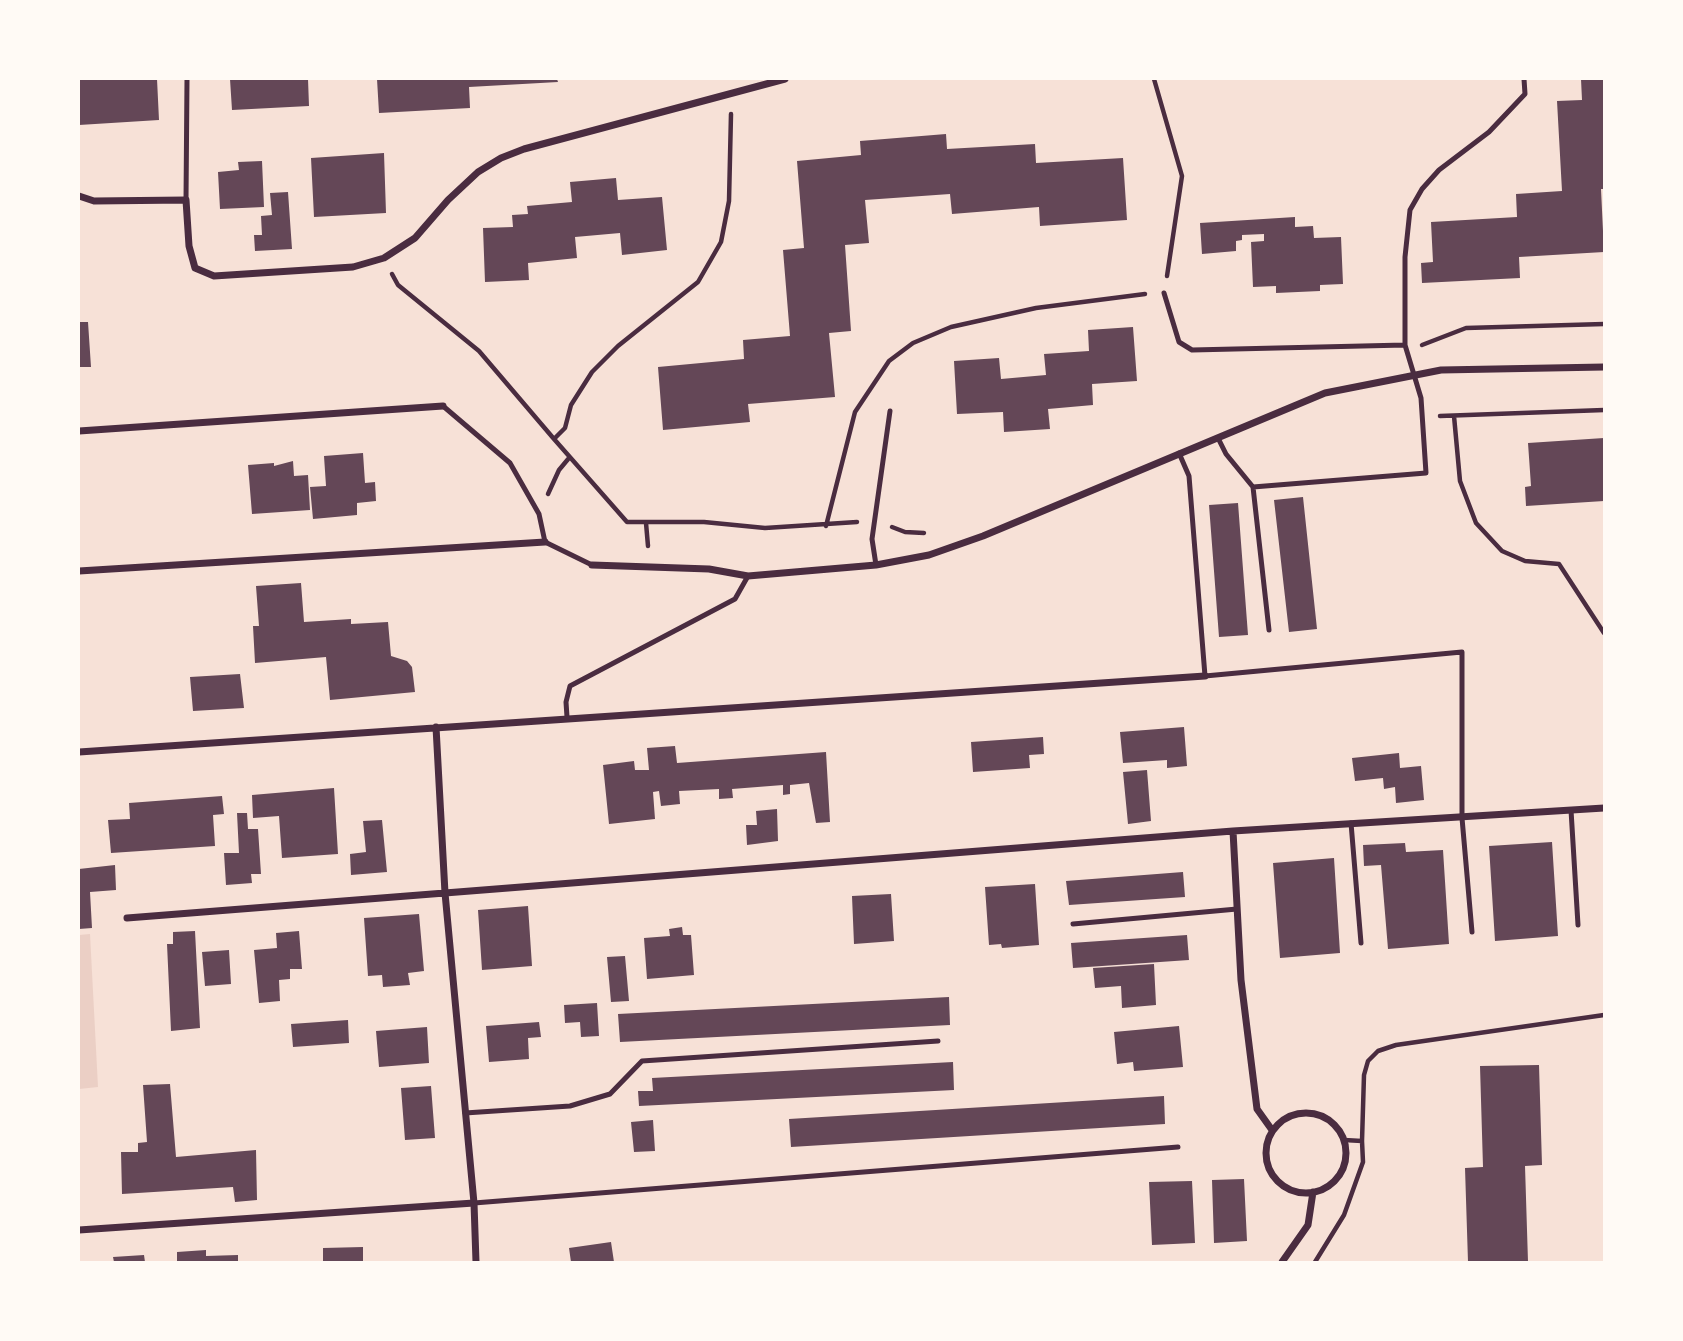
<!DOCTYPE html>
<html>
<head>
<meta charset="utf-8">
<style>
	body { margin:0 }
	#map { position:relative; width:1683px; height:1341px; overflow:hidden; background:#f7e1d7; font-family:"DM Sans",sans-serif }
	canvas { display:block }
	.frame { position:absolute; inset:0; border:80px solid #fffaf5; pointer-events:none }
</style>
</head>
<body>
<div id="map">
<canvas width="1683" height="1341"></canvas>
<div class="frame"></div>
</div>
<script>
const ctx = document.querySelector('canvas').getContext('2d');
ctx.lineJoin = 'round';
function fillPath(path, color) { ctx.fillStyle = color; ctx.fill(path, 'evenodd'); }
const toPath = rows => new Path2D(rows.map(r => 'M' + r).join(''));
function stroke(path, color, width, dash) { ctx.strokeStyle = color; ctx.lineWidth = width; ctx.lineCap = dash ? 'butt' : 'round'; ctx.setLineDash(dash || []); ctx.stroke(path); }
fillPath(toPath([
	[90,934,98,1087,79,1089,79,935]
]), '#ebcfc5');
fillPath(toPath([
	[79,79,157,79,159,120,79,125],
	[230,79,308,79,309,106,232,110],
	[377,79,557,79,558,82,469,87,470,108,379,113],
	[1581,79,1604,79,1604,189,1601,189,1604,252,1519,257,1520,278,1422,283,1421,263,1433,262,1431,222,1517,217,1516,194,1562,191,1557,101,1582,100],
	[946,134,947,149,1035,144,1036,163,1123,158,1127,220,1040,226,1039,207,952,214,950,194,865,200,869,243,845,245,851,331,829,333,835,397,748,404,750,422,663,430,658,367,744,359,743,340,790,336,783,250,804,248,797,161,861,155,860,141],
	[384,153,386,213,314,217,311,158],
	[262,161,264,207,220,209,218,172,239,170,238,162],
	[616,178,618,200,662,197,667,250,622,255,620,233,575,237,577,258,528,263,529,280,485,282,483,228,513,227,512,215,528,214,527,206,572,202,570,182],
	[288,192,292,249,255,251,254,235,262,235,261,216,272,215,270,193],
	[1295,217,1295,227,1313,226,1314,238,1341,237,1343,284,1320,285,1320,291,1276,293,1276,286,1253,287,1251,242,1264,241,1264,234,1242,235,1242,240,1236,241,1236,251,1202,254,1200,223],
	[79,322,88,322,91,367,79,367],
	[1133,327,1137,381,1092,384,1093,405,1048,409,1050,429,1004,432,1003,412,957,414,954,361,999,358,1001,379,1046,375,1044,354,1089,351,1088,330],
	[1604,438,1604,501,1526,506,1525,487,1531,486,1528,443],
	[363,453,365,483,375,482,376,501,357,503,357,515,313,519,310,487,326,486,324,456],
	[293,461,294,476,308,475,310,510,252,514,248,465,274,463,274,466],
	[1303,497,1317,629,1289,632,1274,500],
	[1238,503,1248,635,1219,637,1209,505],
	[301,583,304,622,351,619,351,624,388,622,391,656,407,661,412,667,415,692,330,700,326,657,255,663,253,626,259,626,256,586],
	[240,674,244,708,193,711,190,677],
	[1184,727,1187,766,1167,768,1167,760,1123,763,1120,732],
	[1043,737,1044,754,1029,755,1030,768,973,772,971,742],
	[675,746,677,763,826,752,830,822,816,823,809,783,790,785,790,794,783,795,783,785,732,789,733,798,719,799,719,789,679,791,680,804,661,806,659,791,653,792,655,819,609,824,603,765,634,761,635,770,649,770,647,748],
	[1399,753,1400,768,1421,766,1424,800,1396,803,1395,787,1384,789,1383,778,1355,781,1352,758],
	[1147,770,1151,821,1128,824,1123,772],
	[334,788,338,854,282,858,279,816,253,818,252,795],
	[222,796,224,814,213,815,215,846,111,853,108,820,130,819,129,803],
	[777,809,778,841,747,845,746,825,757,825,756,811],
	[237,813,247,813,248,829,258,829,261,874,251,874,252,883,226,885,224,853,239,853],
	[382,820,387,872,351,875,350,854,366,852,363,821],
	[1552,842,1558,936,1495,941,1489,846],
	[1405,843,1406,852,1443,850,1449,944,1388,949,1381,865,1364,866,1363,845],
	[1334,858,1340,953,1280,958,1273,863],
	[115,865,116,890,90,892,92,928,79,929,79,869],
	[1183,872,1185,897,1069,905,1066,881],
	[1035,884,1039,945,1002,948,1001,944,989,945,985,887],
	[891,894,894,941,854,944,852,896],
	[528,906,532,966,482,970,478,910],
	[419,914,424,971,408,973,410,985,383,987,382,975,368,976,364,918],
	[682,927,683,935,691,935,694,975,647,979,644,938,670,936,669,929],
	[195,931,200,1028,171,1031,167,944,173,944,173,932],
	[299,931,302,969,290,969,290,979,279,980,280,1001,259,1003,254,950,277,948,276,933],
	[1187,935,1189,960,1073,968,1071,943],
	[229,950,231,984,205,986,202,952],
	[625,956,629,1001,611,1002,607,957],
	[1154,964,1156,1005,1122,1008,1121,986,1095,988,1093,968],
	[949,997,950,1025,620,1042,618,1014],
	[597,1003,599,1036,581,1037,580,1022,565,1023,564,1005],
	[348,1020,349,1043,293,1047,291,1024],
	[539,1022,541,1037,528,1038,529,1059,489,1062,486,1026],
	[1179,1026,1183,1067,1134,1071,1133,1062,1117,1064,1114,1032],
	[427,1027,429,1063,379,1067,376,1031],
	[953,1062,954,1090,639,1106,638,1091,653,1091,652,1078],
	[1539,1065,1542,1165,1525,1166,1528,1262,1468,1262,1465,1168,1483,1167,1480,1066],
	[170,1084,176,1157,256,1150,257,1200,235,1202,233,1187,122,1194,121,1152,138,1152,138,1143,147,1142,143,1085],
	[431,1086,435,1138,405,1140,401,1088],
	[1164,1096,1165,1124,791,1147,789,1119],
	[653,1120,655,1151,634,1152,631,1122],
	[1244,1179,1247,1241,1214,1243,1212,1180],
	[1192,1181,1195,1243,1152,1245,1149,1182],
	[611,1242,614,1262,571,1262,569,1248],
	[363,1247,363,1262,323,1262,323,1248],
	[206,1250,206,1256,238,1255,238,1262,177,1262,177,1252],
	[144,1255,145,1262,114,1262,113,1257]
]), '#644757');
stroke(toPath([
	[1154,79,1182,176,1167,276],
	[731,114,729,201,721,242,698,282,618,346,592,372,571,405,565,428,554,439,627,522,704,522,765,528,857,522],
	[392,274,398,285,479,351,554,439],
	[1422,345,1466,328,1604,324],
	[1440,416,1604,410],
	[1454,416,1460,481,1476,523,1502,551,1525,561,1559,564,1604,633],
	[548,494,559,470,569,458],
	[646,523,648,546],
	[826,526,855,412,889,361,913,343,951,327,1036,308,1145,294],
	[892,527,905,532,924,533],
	[1344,1140,1362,1141,1364,1075,1368,1061,1378,1051,1396,1045,1604,1015],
	[1315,1262,1344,1215,1363,1162,1362,1141]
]), '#4a2c40', 4.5);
stroke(toPath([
	[186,200,187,79],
	[1164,293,1179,342,1192,350,1405,345],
	[443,406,510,463,539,514,545,542,592,565],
	[1218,438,1226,454,1253,487,1426,473,1421,398,1405,345,1405,257,1410,210,1422,189,1439,170,1489,132,1525,94,1524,79],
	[1179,453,1189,476,1205,676,1462,652,1462,818,1472,932],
	[1253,487,1269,630],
	[876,565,872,539,890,411],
	[567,717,566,702,570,686,735,599,748,576],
	[1571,810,1578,925],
	[1351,823,1361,943],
	[1073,924,1237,909],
	[465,1113,570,1106,610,1094,642,1061,938,1041],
	[474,1203,1178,1147]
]), '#4a2c40', 5);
stroke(toPath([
	[79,196,94,201,186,200,189,246,195,268,214,276,353,267,384,258,415,238,448,200,478,172,501,158,524,149,785,79],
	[79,431,443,406],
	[592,565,709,569,748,576,876,565,929,555,983,536,1325,393,1441,370,1604,367],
	[79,571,545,542],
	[436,727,445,893,474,1203,476,1262],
	[79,752,1205,676],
	[1233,831,1241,980,1257,1109,1272,1130],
	[127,918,1233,831,1604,808],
	'1266 1153a40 40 0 1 1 80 0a40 40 0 1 1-80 0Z',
	[79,1230,474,1203],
	[1282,1262,1308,1225,1313,1192]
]), '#4a2c40', 7);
</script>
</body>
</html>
